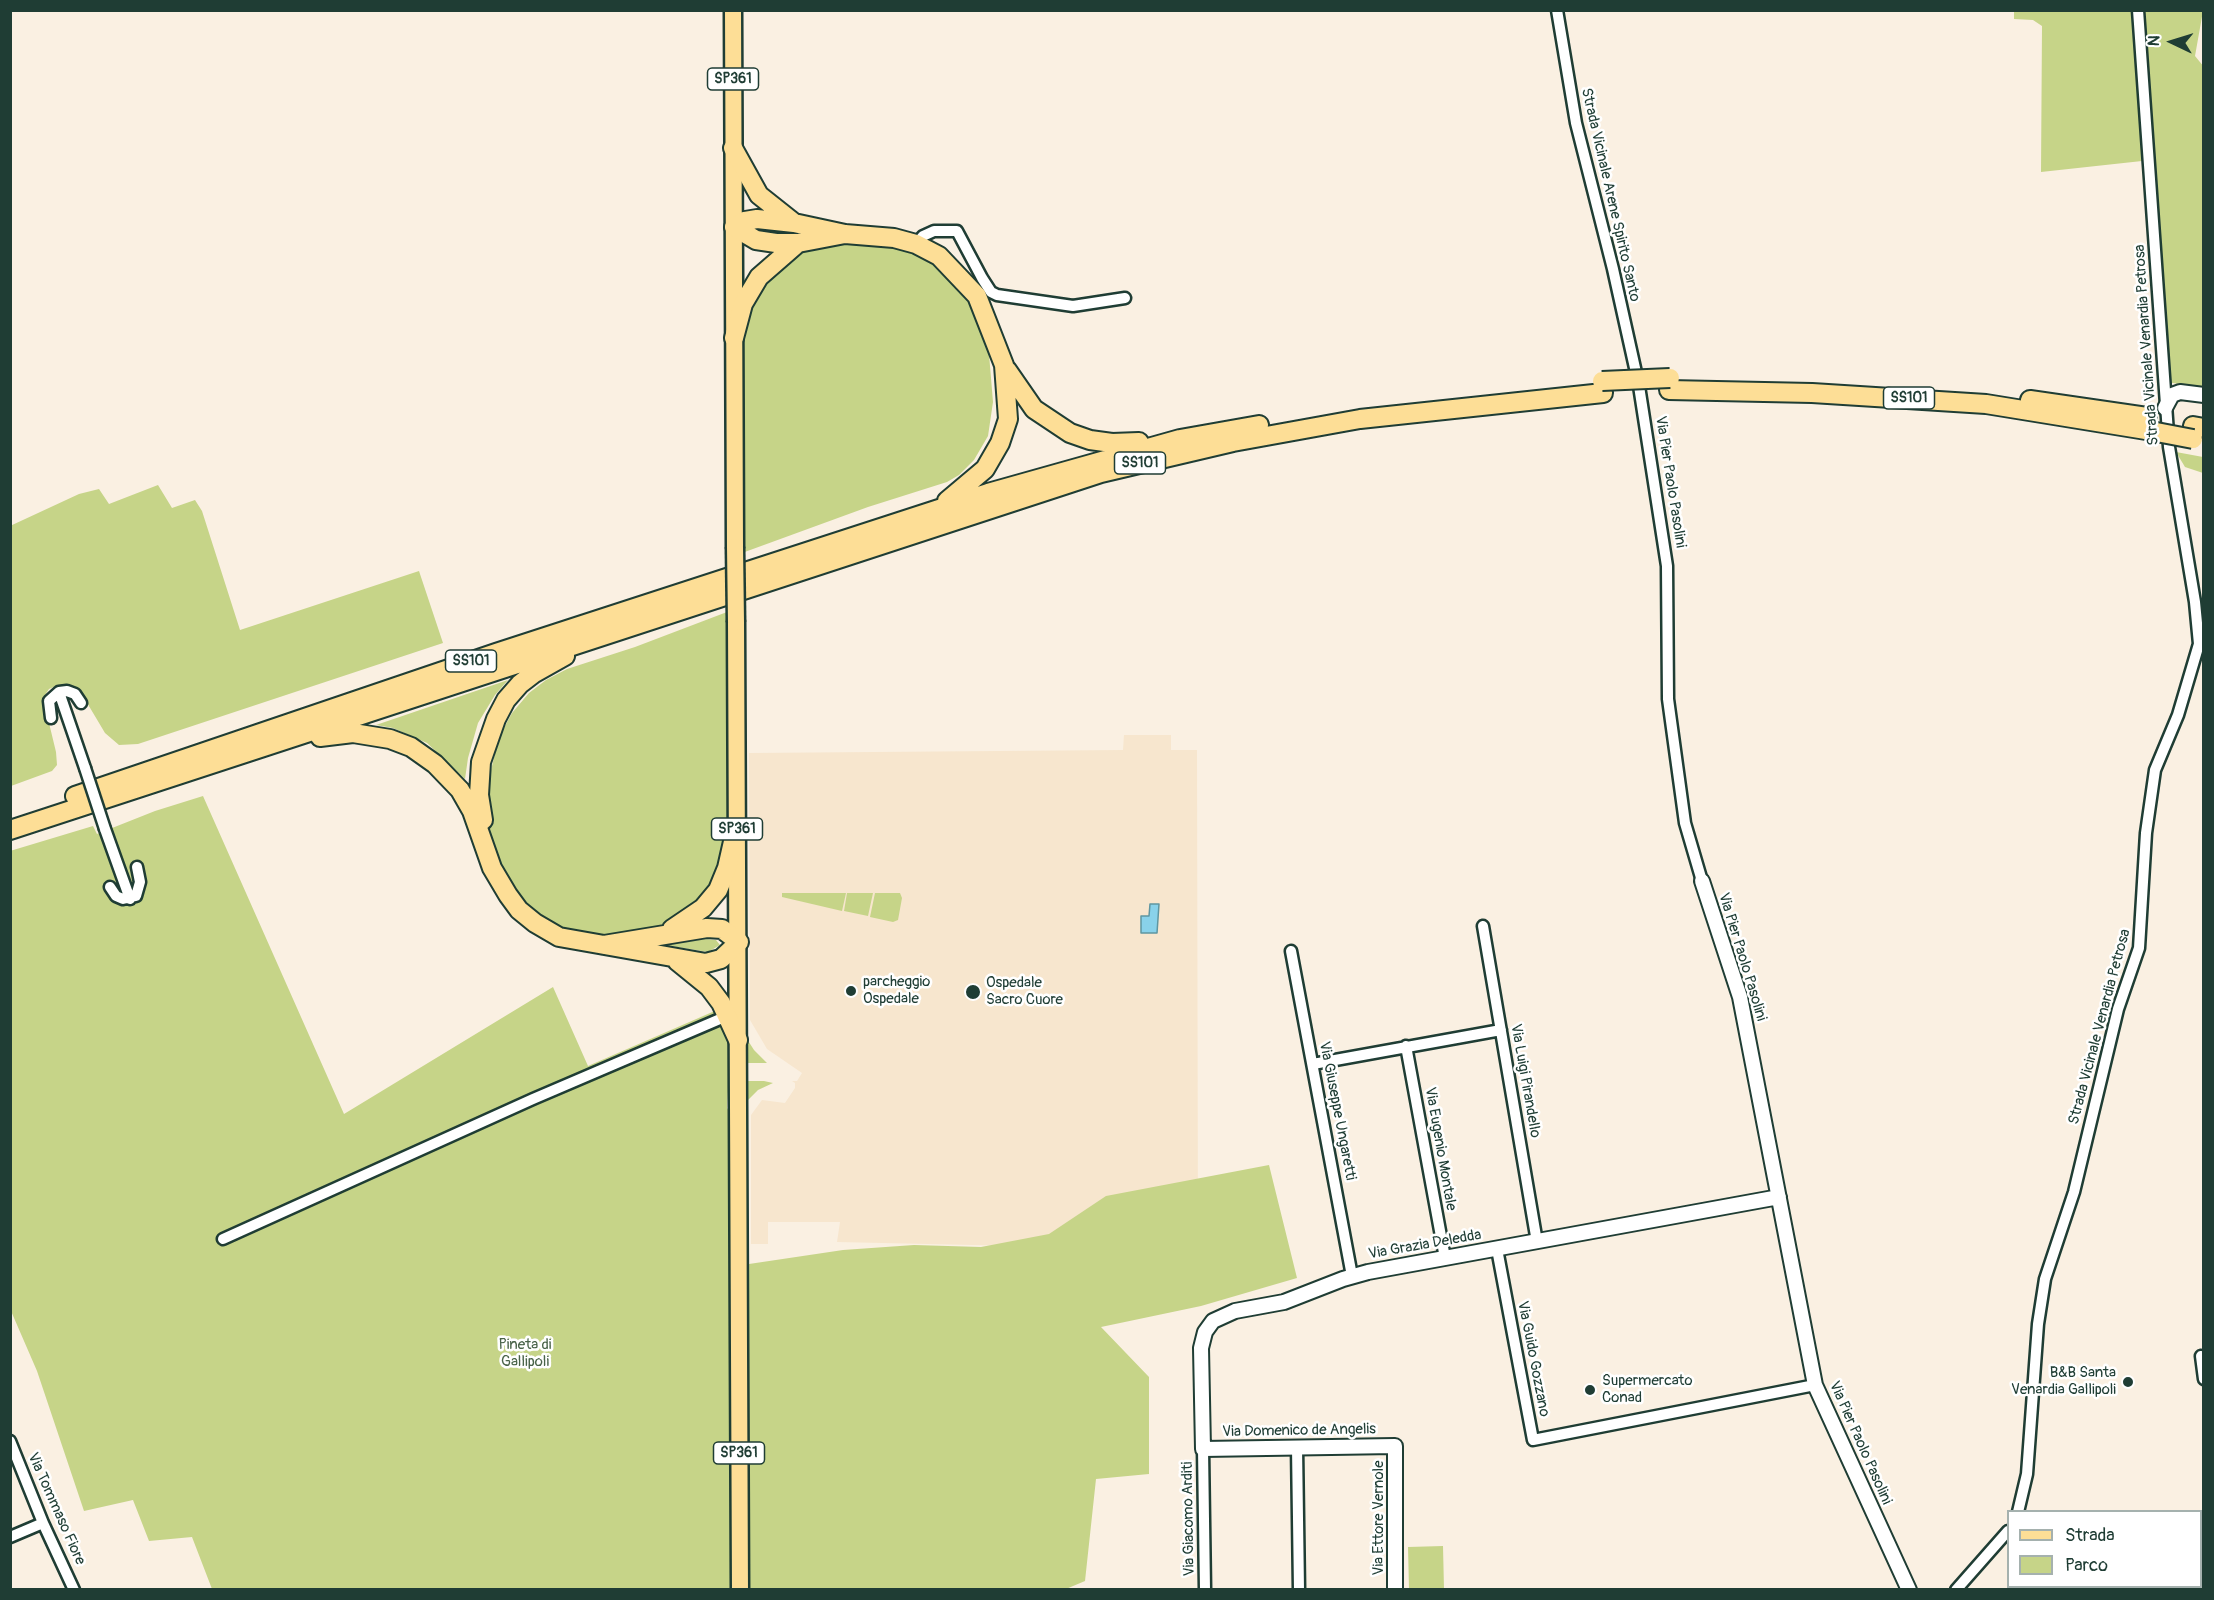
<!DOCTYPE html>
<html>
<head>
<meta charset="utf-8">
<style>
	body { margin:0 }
	#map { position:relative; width:2214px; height:1600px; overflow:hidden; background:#faf0e2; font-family:Pangolin,sans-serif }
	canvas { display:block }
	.frame { position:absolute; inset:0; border:12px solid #1f3d34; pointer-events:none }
	.legend { position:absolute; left:2007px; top:1510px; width:195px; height:78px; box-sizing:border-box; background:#fff; border:2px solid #a5b1ae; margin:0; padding:8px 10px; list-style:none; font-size:18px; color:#1f3d34 }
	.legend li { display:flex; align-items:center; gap:12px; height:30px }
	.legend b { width:30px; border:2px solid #a5b1ae }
	.north { position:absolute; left:2142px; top:12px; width:60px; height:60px; -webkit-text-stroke:4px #fff; paint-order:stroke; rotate:274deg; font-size:16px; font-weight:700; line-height:24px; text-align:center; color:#1f3d34 }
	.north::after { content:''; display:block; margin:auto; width:21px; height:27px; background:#1f3d34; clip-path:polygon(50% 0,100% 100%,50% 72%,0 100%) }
</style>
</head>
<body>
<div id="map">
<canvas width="2214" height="1600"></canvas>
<div class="frame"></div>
<ul class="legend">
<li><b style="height:8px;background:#fdde96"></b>Strada</li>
<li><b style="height:16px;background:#c6d488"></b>Parco</li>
</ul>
<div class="north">N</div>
</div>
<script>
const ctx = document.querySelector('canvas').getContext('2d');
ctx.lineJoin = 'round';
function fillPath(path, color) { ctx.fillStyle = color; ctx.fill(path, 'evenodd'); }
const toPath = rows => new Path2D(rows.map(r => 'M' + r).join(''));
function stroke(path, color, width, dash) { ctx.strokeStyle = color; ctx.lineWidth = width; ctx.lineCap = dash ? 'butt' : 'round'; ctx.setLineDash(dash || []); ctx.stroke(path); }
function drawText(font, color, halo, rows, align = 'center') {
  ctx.font = font + ' Pangolin,sans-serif'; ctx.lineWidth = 5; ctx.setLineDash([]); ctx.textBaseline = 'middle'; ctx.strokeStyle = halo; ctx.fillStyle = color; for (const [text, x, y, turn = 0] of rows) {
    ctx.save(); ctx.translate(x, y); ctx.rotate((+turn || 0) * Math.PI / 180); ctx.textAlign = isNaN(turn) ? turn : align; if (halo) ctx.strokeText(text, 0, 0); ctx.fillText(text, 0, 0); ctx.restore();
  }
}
fillPath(toPath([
	[1124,735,1171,735,1171,750,1197,750,1198,1246,1153,1249,837,1242,840,1222,768,1222,768,1244,751,1244,751,1115,762,1100,785,1103,795,1088,795,1083,792,1081,797,1081,802,1073,767,1049,750,1020,749,753,1123,750]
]), '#f7e6ce');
fillPath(toPath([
	[2014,11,2133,11,2142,161,2041,172,2042,26,2033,20,2014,19],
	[2142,11,2203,11,2195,56,2204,67,2203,388,2167,382],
	[850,240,907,248,940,266,969,297,988,342,993,402,988,436,974,460,959,475,947,482,868,507,742,553,740,338,755,290,803,248],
	[2176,452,2203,457,2203,473,2185,467],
	[158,485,172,508,195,500,202,511,240,630,419,571,443,643,138,744,119,745,105,733,80,691,71,686,58,685,49,689,43,698,56,752,57,765,52,771,11,786,10,526,79,494,99,489,109,504],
	[727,612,729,825,726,852,706,896,661,930,601,938,562,930,526,907,510,885,491,839,485,815,485,795,499,737,512,713,529,693,546,680,567,669,635,647],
	[508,680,495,695,478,723,468,758,465,779,427,743,393,728,376,725],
	[203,796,344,1114,553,987,588,1066,717,1010,728,1039,730,1058,727,1108,730,1113,730,1237,749,1264,843,1250,914,1245,981,1247,1049,1234,1106,1196,1269,1165,1297,1278,1201,1306,1101,1327,1149,1377,1149,1474,1096,1479,1085,1581,1066,1589,212,1589,192,1537,149,1541,133,1500,84,1511,37,1371,11,1311,10,851,93,826,97,834,155,811],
	[782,893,846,893,842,911,782,897],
	[847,893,873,893,868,916,844,911],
	[875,893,900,893,902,898,898,920,893,922,870,917],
	[705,939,716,940,720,945,708,952,664,945],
	[745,1036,754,1050,767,1063,746,1063],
	[746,1081,764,1081,773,1083,758,1090,747,1101],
	[1443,1546,1444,1589,1409,1589,1408,1547]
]), '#c6d488');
const water = toPath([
	[1150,904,1159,904,1157,933,1141,933,1141,916,1149,916,1150,904]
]);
fillPath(water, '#89d2ea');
stroke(water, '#5f96a1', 1.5);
const minor = toPath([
	[1557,10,1576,123,1613,269,1639,386,1667,566,1668,699,1685,823,1702,881],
	[916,244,923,236,934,231,957,231,982,278,991,292,997,295,1073,306,1125,298],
	[59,692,85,768],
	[51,718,49,701,59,692,67,691,75,694,81,703],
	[105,829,130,899],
	[110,887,116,896,123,899,136,896,140,882,137,867],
	[1483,926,1537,1242],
	[1291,951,1352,1276],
	[1406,1046,1445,1258],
	[1313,1064,1501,1030],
	[223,1239,533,1099,727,1016],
	[1497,1249,1533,1440,1815,1385],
	[2201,1356,2204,1379],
	[10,1441,43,1523,74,1590],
	[1297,1447,1299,1590],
	[1203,1449,1205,1590],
	[2018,1512,2027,1474,2038,1324,2045,1279,2074,1192,2118,1009,2139,948,2146,833,2155,770,2178,715,2199,644,2195,602,2169,447,2138,10],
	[10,1537,43,1523],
	[1956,1590,2008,1531]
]);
const tertiary = toPath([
	[2165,408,2172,395,2180,392,2204,395],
	[1702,881,1740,997,1815,1385,1909,1590],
	[1395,1590,1395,1446,1203,1449,1201,1348,1205,1332,1213,1321,1235,1311,1284,1302,1343,1279,1368,1272,1779,1197]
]);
const primary = toPath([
	[733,10,735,547],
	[736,622,740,1590],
	[2200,1569,2204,1567],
	[2173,1590,2176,1586]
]);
const trunk = toPath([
	[733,148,759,195,793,222],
	[845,234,798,243,776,243,756,240,734,227,745,221,757,219,794,223,845,234,894,238,916,244,939,256,977,296,1004,365,1008,419,1000,443,985,469,947,501],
	[734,338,743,304,759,277,798,243],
	[1007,370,1034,409,1070,433,1090,440,1112,443,1139,442],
	[1669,390,1812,393,1986,404,2146,430],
	[2030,400,2147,417],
	[2193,426,2204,428],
	[320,737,353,733,390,739,411,747,435,764,460,790,472,811,492,868,508,895,519,910,535,923,559,937,706,963,721,959,739,942,722,929,707,928,604,945],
	[75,796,496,653,988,493,1180,439,1259,425],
	[483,820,479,795,481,762,496,719,506,700,520,684,533,674,565,656],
	[10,830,1101,473,1233,442,1360,419,1603,393],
	[672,929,703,908,718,890,727,868,737,824],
	[677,961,709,987,721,1003,738,1040]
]);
stroke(minor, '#1f3d34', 15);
stroke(tertiary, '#1f3d34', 18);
stroke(primary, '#1f3d34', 21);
stroke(trunk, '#1f3d34', 22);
stroke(minor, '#fff', 10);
stroke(tertiary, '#fff', 14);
stroke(primary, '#fdde96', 16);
stroke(trunk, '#fdde96', 18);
const minorBridge = toPath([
	[85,768,105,829]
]);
const primaryBridge = toPath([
	[735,547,736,622]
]);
const trunkBridge = toPath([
	[1602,381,1670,378],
	[2146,430,2193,439]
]);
stroke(minorBridge, '#1f3d34', 15, []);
stroke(primaryBridge, '#1f3d34', 21, []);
stroke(trunkBridge, '#1f3d34', 22, []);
stroke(minorBridge, '#fff', 10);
stroke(primaryBridge, '#fdde96', 16);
stroke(trunkBridge, '#fdde96', 18);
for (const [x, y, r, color] of [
	[851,991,6,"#1f3d34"],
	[973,992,8,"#1f3d34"],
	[2128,1382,6,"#1f3d34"],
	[1590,1390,6,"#1f3d34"]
]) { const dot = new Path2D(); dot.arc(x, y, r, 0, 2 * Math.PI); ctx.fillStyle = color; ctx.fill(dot); stroke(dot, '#fff', 2); }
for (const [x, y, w] of [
	[733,79,51],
	[1909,398,51],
	[1140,463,51],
	[471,661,51],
	[737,829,51],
	[739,1453,51]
]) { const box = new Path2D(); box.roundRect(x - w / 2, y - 11, w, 22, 4.5); ctx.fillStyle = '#fff'; ctx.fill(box); stroke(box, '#1f3d34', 1.5); }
drawText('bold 14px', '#1f3d34', null, [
	["SP361",733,79],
	["SS101",1909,398],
	["SS101",1140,463],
	["SS101",471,661],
	["SP361",737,829],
	["SP361",739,1453]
]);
drawText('15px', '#1f3d34', '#fff', [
	["Strada Vicinale Arene Spirito Santo",1610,195,77],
	["Strada Vicinale Venardia Petrosa",2147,345,-94],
	["Via Pier Paolo Pasolini",1670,482,81],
	["Via Pier Paolo Pasolini",1742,957,73],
	["Strada Vicinale Venardia Petrosa",2100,1027,-75],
	["Via Luigi Pirandello",1525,1081,80],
	["Via Giuseppe Ungaretti",1337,1111,79],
	["Via Eugenio Montale",1440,1149,80],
	["Via Grazia Deledda",1425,1245,-10],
	["Via Guido Gozzano",1533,1359,79],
	["Via Domenico de Angelis",1299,1431,-1],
	["Via Pier Paolo Pasolini",1860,1443,66],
	["Via Tommaso Fiore",56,1509,66],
	["Via Ettore Vernole",1379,1518,-90],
	["Via Giacomo Arditi",1189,1519,-91]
]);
drawText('15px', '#1f3d34', '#fff', [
	["parcheggio",863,982],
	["Ospedale",863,999],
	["Ospedale",986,983],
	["Sacro Cuore",986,1000],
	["B&B Santa",2116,1373,"right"],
	["Venardia Gallipoli",2116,1390,"right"],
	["Supermercato",1602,1381],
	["Conad",1602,1398]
], 'left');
drawText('15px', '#496349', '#fff', [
	["Pineta di",525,1345],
	["Gallipoli",525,1362]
]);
</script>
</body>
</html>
